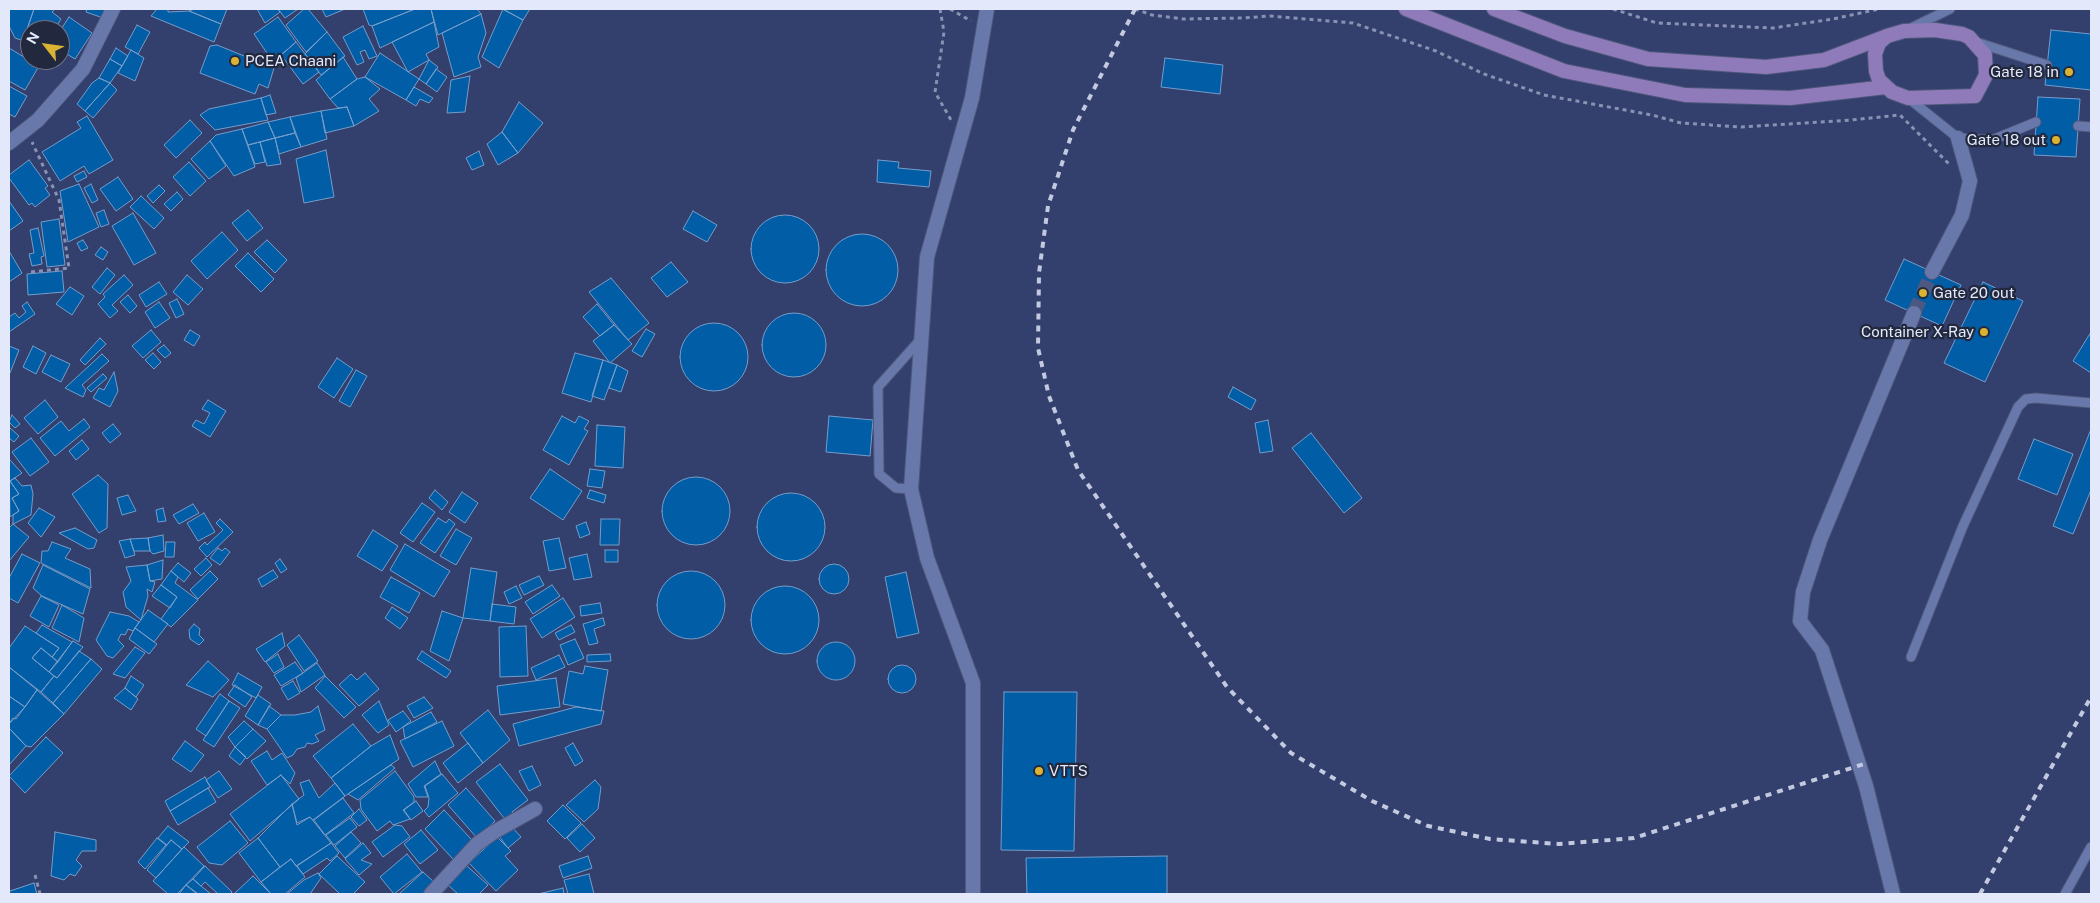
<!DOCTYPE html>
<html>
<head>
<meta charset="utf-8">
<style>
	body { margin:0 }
	#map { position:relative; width:2100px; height:903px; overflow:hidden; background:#333f6d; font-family:"Public Sans",sans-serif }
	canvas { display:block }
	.frame { position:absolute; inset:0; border:10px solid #e3e9fa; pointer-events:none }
	.north { position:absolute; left:20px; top:20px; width:50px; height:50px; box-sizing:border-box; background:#22283d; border:1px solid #6f7589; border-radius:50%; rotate:300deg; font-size:14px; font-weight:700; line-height:20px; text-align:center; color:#e3e9fa }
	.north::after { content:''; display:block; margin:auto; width:18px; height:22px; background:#dab333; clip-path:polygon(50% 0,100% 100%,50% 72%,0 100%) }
</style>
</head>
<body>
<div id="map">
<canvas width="2100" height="903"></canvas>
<div class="frame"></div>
<div class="north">N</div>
</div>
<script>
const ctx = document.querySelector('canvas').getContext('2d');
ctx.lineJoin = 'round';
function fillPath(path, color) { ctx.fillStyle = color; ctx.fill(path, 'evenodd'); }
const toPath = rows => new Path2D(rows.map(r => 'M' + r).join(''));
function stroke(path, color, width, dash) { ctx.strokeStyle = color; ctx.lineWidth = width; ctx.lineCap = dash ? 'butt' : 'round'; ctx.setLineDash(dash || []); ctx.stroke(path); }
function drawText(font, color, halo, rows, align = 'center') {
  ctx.font = font + ' "Public Sans",sans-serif'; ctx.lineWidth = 4.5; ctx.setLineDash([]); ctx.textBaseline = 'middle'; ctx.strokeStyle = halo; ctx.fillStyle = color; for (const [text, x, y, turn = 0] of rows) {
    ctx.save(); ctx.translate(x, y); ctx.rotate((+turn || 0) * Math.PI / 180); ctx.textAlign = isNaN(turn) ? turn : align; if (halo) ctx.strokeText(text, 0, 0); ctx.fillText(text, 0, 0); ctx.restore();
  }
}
const building = toPath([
	[9,9,34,9,24,38,21,40,15,38,9,26,9,9],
	[34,9,55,9,52,12,61,19,54,30,30,30,30,41,24,38,34,9],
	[87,9,110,9,106,19,86,12,87,9],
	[157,9,168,9,168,12,189,11,221,24,214,42,151,16,157,9],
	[194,9,227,9,221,24,189,11,194,9],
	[257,9,278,9,280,12,265,23,257,9],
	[278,9,298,9,285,18,278,9],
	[304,9,308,9,327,32,306,52,286,25,304,9],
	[322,9,345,9,326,17,322,9],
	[363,9,415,9,372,26,369,25,363,9],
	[415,9,431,9,434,22,380,48,372,26,415,9],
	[431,9,477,9,481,14,438,35,431,9],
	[502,9,530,9,523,20,502,9],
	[503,9,523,20,499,68,482,57,503,9],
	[481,14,486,33,478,57,481,67,454,77,442,33,481,14],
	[69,17,92,33,75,59,60,50,60,31,69,17],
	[278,17,296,42,273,62,254,34,278,17],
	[434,22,439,47,426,54,429,60,408,72,392,42,434,22],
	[137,25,150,32,138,54,125,47,137,25],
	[363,26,377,56,369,59,365,50,360,52,364,62,357,65,343,37,363,26],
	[2051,30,2091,34,2091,90,2045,85,2051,30],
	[327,32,345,56,321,75,305,54,327,32],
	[296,42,319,72,303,84,281,55,296,42],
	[217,45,274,68,268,88,259,84,255,94,200,73,210,46,217,45],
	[9,48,39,66,25,90,9,81,9,48],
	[116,48,128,56,122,66,110,59,116,48],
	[131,50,144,58,135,81,118,73,131,50],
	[380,53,419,79,406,100,365,77,380,53],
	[343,57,357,79,330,99,316,80,343,57],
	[1165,58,1223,65,1220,94,1161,87,1165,58],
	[110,59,122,66,110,83,99,78,110,59],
	[429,60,438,67,426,84,419,79,429,60],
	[436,69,447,77,437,92,426,84,436,69],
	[470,76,465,112,447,113,451,80,470,76],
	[365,77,380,89,369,99,379,111,354,126,347,107,338,108,330,99,357,79,365,77],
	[99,78,110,83,85,111,77,104,92,83,99,78],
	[110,83,117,90,93,118,85,111,110,83],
	[9,86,27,96,15,117,9,114,9,86],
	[414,87,433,98,429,103,420,99,416,106,406,100,414,87],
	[270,95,276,113,266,115,261,98,270,95],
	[2038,97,2080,99,2076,157,2034,155,2038,97],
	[261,98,268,120,215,130,200,115,209,109,261,98],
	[519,102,543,123,518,153,502,132,519,102],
	[347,107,354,126,325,133,321,111,347,107],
	[321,111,327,139,301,147,290,117,321,111],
	[87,116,113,160,89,174,84,166,60,181,42,152,81,128,77,122,87,116],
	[290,117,295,133,275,138,268,122,290,117],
	[190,120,202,133,176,158,164,145,190,120],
	[268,122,275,138,248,145,242,129,268,122],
	[242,129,255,167,234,176,210,141,216,135,242,129],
	[502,132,518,153,498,165,487,144,502,132],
	[295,133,301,147,279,154,275,138,295,133],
	[275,138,281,164,267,166,260,142,275,138],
	[210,141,226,166,209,179,191,159,210,141],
	[260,142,265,162,255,164,248,145,260,142],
	[326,150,334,197,304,203,296,159,326,150],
	[479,151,484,165,472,170,466,158,479,151],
	[29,160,48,186,45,188,50,195,35,207,32,203,29,205,9,178,9,175,29,160],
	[878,160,899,162,898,168,931,171,929,187,877,182,878,160],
	[189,162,206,181,190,196,173,177,189,162],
	[84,171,87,177,77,182,74,176,84,171],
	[118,177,133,199,116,211,100,189,118,177],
	[79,184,99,227,68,242,60,191,79,184],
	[91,184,98,200,92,203,84,188,91,184],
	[159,185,165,191,153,203,147,196,159,185],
	[177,192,183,199,171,211,164,204,177,192],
	[141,196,164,218,154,229,130,207,141,196],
	[9,201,23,221,9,231,9,201],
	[104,210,109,224,101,227,96,213,104,210],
	[248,210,263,228,247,241,232,223,248,210],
	[693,211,717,225,707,242,683,229,693,211],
	[133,213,156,253,134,265,112,226,133,213],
	'751 249a34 34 0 1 1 68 0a34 34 0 1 1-68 0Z',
	[59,219,65,265,47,267,41,222,59,219],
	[38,228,44,256,41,257,42,264,32,266,29,254,34,253,30,230,38,228],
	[222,232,238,250,207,279,191,261,222,232],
	'826 270a36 36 0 1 1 72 0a36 36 0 1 1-72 0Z',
	[83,240,88,248,81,251,77,243,83,240],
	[267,240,287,260,275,273,254,252,267,240],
	[101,247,108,252,103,260,95,255,101,247],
	[9,251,22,273,9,282,9,251],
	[248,253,274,279,261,292,235,266,248,253],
	[1904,259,1961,285,1942,326,1885,300,1904,259],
	[671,262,688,282,667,297,651,278,671,262],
	[107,268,115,275,100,294,92,287,107,268],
	[62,271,64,292,28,295,27,274,62,271],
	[124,275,133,285,112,305,118,311,110,318,98,304,105,297,103,294,124,275],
	[187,275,203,289,188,305,173,292,187,275],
	[611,278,649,323,628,340,589,292,611,278],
	[159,282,167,294,146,307,139,295,159,282],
	[1983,282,2023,301,1985,382,1944,363,1983,282],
	[70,287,84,296,72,315,56,304,70,287],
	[128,295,137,306,130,313,120,302,128,295],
	[177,299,184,314,176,318,169,303,177,299],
	[27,302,35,314,9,332,9,317,15,313,19,318,26,312,22,306,27,302],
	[159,302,170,318,155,328,145,312,159,302],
	[597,304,614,325,600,336,583,317,597,304],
	'762 345a32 32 0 1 1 64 0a32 32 0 1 1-64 0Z',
	'680 357a34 34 0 1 1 68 0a34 34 0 1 1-68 0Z',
	[614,325,632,344,610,363,593,341,614,325],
	[646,329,655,334,642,357,632,351,646,329],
	[151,330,161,342,143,358,132,346,151,330],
	[190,330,200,336,194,346,184,340,190,330],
	[2091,332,2091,373,2073,361,2091,332],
	[100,338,106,344,85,365,80,360,100,338],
	[164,345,171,353,165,358,157,350,164,345],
	[9,346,19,350,10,373,9,373,9,346],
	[33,346,46,353,36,374,23,367,33,346],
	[153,353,161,362,154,369,145,360,153,353],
	[575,353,603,360,591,402,562,393,575,353],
	[102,354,109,361,82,385,86,390,83,397,65,388,102,354],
	[51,355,70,364,61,382,42,372,51,355],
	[337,358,353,369,334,398,318,387,337,358],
	[603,360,617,365,604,400,592,396,603,360],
	[617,365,628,371,621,392,609,388,617,365],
	[356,370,367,376,350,407,339,401,356,370],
	[114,372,118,391,110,407,93,398,99,388,104,390,114,372],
	[103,374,107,378,91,392,87,388,103,374],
	[1233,387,1256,400,1251,410,1228,397,1233,387],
	[45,400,58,417,38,434,24,418,45,400],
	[208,400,226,411,210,437,192,426,196,420,204,424,210,413,202,409,208,400],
	[12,415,20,424,15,428,9,422,12,415],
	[562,416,575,423,579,416,589,421,584,429,588,431,569,465,543,450,562,416],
	[829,416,873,420,870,456,826,452,829,416],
	[84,419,90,427,55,456,40,438,61,421,69,431,84,419],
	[1268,420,1273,451,1260,453,1255,423,1268,420],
	[113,424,121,434,110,443,102,433,113,424],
	[597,425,625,427,623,468,595,466,597,425],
	[9,427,19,436,14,442,9,438,9,427],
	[2091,429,2091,490,2073,534,2053,526,2091,429],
	[1311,433,1362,498,1344,513,1292,448,1311,433],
	[31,438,49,462,30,476,12,452,31,438],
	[2034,439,2073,454,2057,495,2018,479,2034,439],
	[82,440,89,449,76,460,69,451,82,440],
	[9,459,22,473,10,481,19,494,12,498,19,511,10,517,9,459],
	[550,469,582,491,563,520,530,498,550,469],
	[590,469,605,471,602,488,587,486,590,469],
	[98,475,108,484,107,528,99,533,72,494,98,475],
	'662 511a34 34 0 1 1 68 0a34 34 0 1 1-68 0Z',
	[15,478,22,486,31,485,33,494,31,515,13,524,13,515,19,511,12,498,19,494,10,481,15,478],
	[435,490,448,502,442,510,429,498,435,490],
	[590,490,606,495,604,503,587,498,590,490],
	[462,492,478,503,465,523,449,512,462,492],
	'757 527a34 34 0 1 1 68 0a34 34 0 1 1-68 0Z',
	[128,495,136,511,122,515,117,498,128,495],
	[422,503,435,512,413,542,400,533,422,503],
	[193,504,199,513,179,524,173,515,193,504],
	[39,508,55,517,41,537,28,523,39,508],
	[163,508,166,521,158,522,156,510,163,508],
	[204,513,215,532,198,541,187,523,204,513],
	[438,518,446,523,449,519,455,524,435,553,420,543,438,518],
	[220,519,233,532,207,557,199,548,205,542,207,545,223,530,216,523,220,519],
	[601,519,620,519,619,545,600,545,601,519],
	[586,522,590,534,580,538,576,526,586,522],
	[13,524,29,537,9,561,9,528,13,524],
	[75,528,97,540,94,548,88,549,59,533,75,528],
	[456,529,472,538,456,565,440,556,456,529],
	[373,530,398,546,382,571,357,556,373,530],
	[163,535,164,551,153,554,150,551,148,538,163,535],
	[148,538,150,551,134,551,130,539,148,538],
	[559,538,566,568,549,571,543,541,559,538],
	[130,539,135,555,125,558,119,541,130,539],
	[52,542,71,549,65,558,90,569,91,588,41,563,42,551,48,551,52,542],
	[166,542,175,542,174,557,165,557,166,542],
	[405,544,450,571,434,597,390,570,405,544],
	[218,548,222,551,225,548,230,552,220,565,210,558,218,548],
	[605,550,618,550,618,562,605,562,605,550],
	[22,554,40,563,18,603,9,598,9,578,22,554],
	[587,554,592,577,574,580,569,558,587,554],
	[206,558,212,565,201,576,194,569,206,558],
	[280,559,287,569,281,573,275,563,280,559],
	[163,560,162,579,150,581,147,565,163,560],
	[178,563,191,573,184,582,171,571,178,563],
	'819 579a15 15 0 1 1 30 0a15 15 0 1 1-30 0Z',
	[43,565,90,589,83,614,42,596,33,588,43,565],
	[147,565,150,581,155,582,152,592,147,589,148,596,141,620,126,607,123,592,131,581,126,567,147,565],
	[471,568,497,572,490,621,463,618,471,568],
	[273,570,278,577,262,587,258,579,273,570],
	'657 605a34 34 0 1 1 68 0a34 34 0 1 1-68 0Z',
	[171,571,178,577,175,583,198,600,171,627,161,619,177,597,161,585,171,571],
	[210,571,218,579,198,599,190,590,210,571],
	[906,572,919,633,897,638,885,577,906,572],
	[539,576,544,585,524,595,519,585,539,576],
	[391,577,420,593,409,613,380,597,391,577],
	[161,585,177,597,170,608,152,596,161,585],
	[552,585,560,596,533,614,525,602,552,585],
	[516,586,522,598,509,604,504,592,516,586],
	'751 620a34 34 0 1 1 68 0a34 34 0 1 1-68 0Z',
	[41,596,59,605,49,627,30,616,41,596],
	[563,598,575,617,542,638,530,619,563,598],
	[600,603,602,613,581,616,580,606,600,603],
	[492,604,516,607,514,624,490,621,492,604],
	[62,605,84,618,79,642,52,628,62,605],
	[392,607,408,618,400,629,385,618,392,607],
	[148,610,168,624,154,642,135,628,148,610],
	[442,611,463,618,449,661,430,651,442,611],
	[110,612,129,616,139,622,133,631,128,629,125,635,121,634,118,640,124,646,113,658,107,656,96,640,110,612],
	[603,618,605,625,594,629,598,643,589,645,583,624,603,618],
	[194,624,200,629,199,635,204,640,199,645,190,639,189,630,194,624],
	[42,625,72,642,58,662,52,657,59,648,36,633,42,625],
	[571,625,575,632,559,640,555,633,571,625],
	[25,626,59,648,52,657,41,648,32,658,54,676,41,692,9,667,9,648,25,626],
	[526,626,528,676,500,677,499,627,526,626],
	[135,628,157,644,149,654,129,639,135,628],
	[282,633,285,646,265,662,256,649,282,633],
	[299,635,318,661,304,671,287,645,299,635],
	[575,639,584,658,568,665,560,645,575,639],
	[73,641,83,647,57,678,49,672,73,641],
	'817 661a19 19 0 1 1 38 0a19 19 0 1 1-38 0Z',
	[135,647,145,653,125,678,113,674,135,647],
	[41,648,58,662,49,672,32,658,41,648],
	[79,651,91,659,53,703,41,692,54,676,57,678,79,651],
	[422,651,451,671,446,678,417,659,422,651],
	[278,654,284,667,274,673,266,662,278,654],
	[610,654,611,661,587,662,587,655,610,654],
	[559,655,565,667,536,680,531,668,559,655],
	[91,659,102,669,64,714,53,703,91,659],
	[208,661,229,680,213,697,186,685,208,661],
	[295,662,303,673,281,686,274,675,295,662],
	[317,663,325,675,301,692,296,678,317,663],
	'888 679a14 14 0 1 1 28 0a14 14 0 1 1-28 0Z',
	[585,666,608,670,601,711,563,704,569,671,583,674,585,666],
	[9,667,37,690,25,707,9,696,9,667],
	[238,673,262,687,256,698,232,685,238,673],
	[365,673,379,689,359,706,339,685,351,674,357,680,365,673],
	[131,676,144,685,136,697,125,688,131,676],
	[325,676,356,707,344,718,315,688,325,676],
	[556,678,560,707,500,715,497,686,556,678],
	[293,681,300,693,288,700,281,688,293,681],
	[235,685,252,697,245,707,228,695,235,685],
	[125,688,138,699,131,710,114,698,125,688],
	[37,690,64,714,31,747,26,746,9,728,9,724,13,718,16,719,37,690],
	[1004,692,1077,692,1074,851,1001,850,1004,692],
	[220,694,229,701,206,736,196,729,220,694],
	[258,695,271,704,258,725,245,716,258,695],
	[9,696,25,707,9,724,9,696],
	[424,697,433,708,414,718,407,706,424,697],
	[229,701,240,708,214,747,203,740,229,701],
	[379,701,389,725,378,733,362,715,379,701],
	[269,706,281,715,267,729,258,725,269,706],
	[318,706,325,730,315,735,319,741,312,744,307,743,305,747,297,749,293,755,287,758,267,729,281,715,295,715,311,712,318,706],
	[576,707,604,711,601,724,519,746,513,724,576,707],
	[488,710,510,740,483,763,460,733,488,710],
	[403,711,411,721,396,732,388,720,403,711],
	[431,712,437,722,405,739,403,727,431,712],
	[244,721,253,729,235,747,228,737,244,721],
	[442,721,454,746,413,767,400,741,442,721],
	[353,724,371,746,331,778,313,756,353,724],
	[9,728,26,746,9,765,9,728],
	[253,729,266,741,247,759,235,747,253,729],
	[390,735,399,759,345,796,331,778,371,746,390,735],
	[46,737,63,753,25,793,9,776,46,737],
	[185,741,204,755,191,772,172,759,185,741],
	[468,743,483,763,458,783,443,763,468,743],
	[573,743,583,761,575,766,565,748,573,743],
	[235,747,246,757,240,765,229,756,235,747],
	[267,751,272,760,282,753,295,773,290,784,281,775,267,785,251,761,267,751],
	[435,761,441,774,424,786,428,797,416,797,408,784,435,761],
	[500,764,528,800,512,812,515,816,507,822,476,782,500,764],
	[391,765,395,768,358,800,348,794,391,765],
	[532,766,541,785,529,791,519,771,532,766],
	[219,771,232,789,218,798,206,780,219,771],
	[395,771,414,797,414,802,403,810,410,819,393,825,390,821,377,831,361,809,360,800,395,771],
	[442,774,458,793,429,817,424,811,428,807,429,798,425,786,442,774],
	[281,775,299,799,250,841,230,814,281,775],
	[205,777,210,787,170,811,165,801,205,777],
	[309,780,319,798,335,783,345,796,313,820,310,817,297,823,292,804,304,795,300,783,309,780],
	[595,780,601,787,598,809,584,822,566,805,595,780],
	[208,788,216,802,178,825,170,811,208,788],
	[466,788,495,821,477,838,448,805,466,788],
	[343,798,354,813,325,835,314,820,343,798],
	[416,801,423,811,411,820,404,810,416,801],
	[292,804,297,825,310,817,331,843,296,866,291,859,280,867,258,838,292,804],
	[563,805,581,823,565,839,547,821,563,805],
	[359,809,367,820,359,826,351,817,359,809],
	[444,810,472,840,453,859,425,829,444,810],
	[350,818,357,827,334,845,326,835,350,818],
	[230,821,248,843,222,865,209,863,197,847,230,821],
	[582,824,595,838,580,852,567,838,582,824],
	[395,825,402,826,410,837,383,857,372,842,395,825],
	[168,826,189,842,182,849,171,840,167,845,158,838,168,826],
	[511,826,521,837,508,848,499,836,511,826],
	[421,830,438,850,420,864,404,844,421,830],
	[55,832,96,840,96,851,82,851,76,860,82,866,75,876,70,874,64,880,51,876,55,832],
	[351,832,361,843,345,858,335,846,351,832],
	[497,837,511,851,505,856,518,870,496,891,469,863,497,837],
	[157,838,166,845,145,869,138,862,157,838],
	[258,838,280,867,261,882,239,853,258,838],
	[171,840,182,849,156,878,147,870,171,840],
	[331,843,339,853,330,861,327,858,303,874,297,866,331,843],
	[363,843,371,853,361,860,372,864,359,875,345,859,363,843],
	[184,847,204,866,177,894,168,894,153,881,184,847],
	[407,854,422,872,394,894,380,877,407,854],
	[337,856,365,882,353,894,340,894,319,874,337,856],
	[588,856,592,868,563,878,559,866,588,856],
	[1167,856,1167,894,1027,894,1026,858,1167,856],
	[291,859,305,877,285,894,271,894,261,882,291,859],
	[466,865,488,885,479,894,458,894,448,885,466,865],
	[205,866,232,892,230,894,218,894,205,882,201,886,193,879,205,866],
	[423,872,434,882,426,894,399,894,423,872],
	[318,873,321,878,310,894,287,894,304,880,318,873],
	[589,874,594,894,568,894,564,880,589,874],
	[253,876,271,894,236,894,235,893,253,876],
	[193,879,201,886,211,894,197,894,186,885,193,879],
	[34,883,37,894,9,894,9,887,10,891,34,883],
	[186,885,197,893,197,894,179,894,186,885],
	[563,888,564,894,538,894,563,888]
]);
fillPath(building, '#015da6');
stroke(building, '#759dca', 1);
stroke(toPath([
	[1914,313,1932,272]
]), '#4d5882', 14, [14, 7]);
const service = toPath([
	[1911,28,1950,9],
	[1976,42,2047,65],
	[1908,98,1958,138,1992,140,2036,122],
	[2078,126,2091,127],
	[911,489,896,488,879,474,878,387,920,340],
	[1911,657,1963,526,2018,407,2026,399,2036,398,2091,403],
	[2065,894,2091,847]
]);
const minor = toPath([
	[9,143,38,120,83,69,113,9],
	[1932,272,1962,215,1970,181,1958,138],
	[431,894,477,844,494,832,535,809],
	[973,894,973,683,927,558,911,489,927,257,972,98,987,9],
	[1893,894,1866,786,1822,650,1800,621,1803,592,1820,540,1914,313]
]);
const secondary = toPath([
	[1406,9,1564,71,1685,95,1790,98,1886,87],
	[1494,9,1565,36,1648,59,1766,67,1824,60,1887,36],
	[1935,30,1962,34,1969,37,1985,55,1986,75,1975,96,1908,98,1892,92,1879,80,1876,71,1875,54,1879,43,1887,36,1904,31,1935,30]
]);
stroke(service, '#4f587c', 11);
stroke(minor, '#4f587c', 16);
stroke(secondary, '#4f587c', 16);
stroke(toPath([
	[940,9,944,32,935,92,951,120],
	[950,9,971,21],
	[1135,9,1152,15,1183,19,1243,18,1270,16,1353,23,1436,51,1484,74,1544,95,1652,115,1681,123,1741,127,1851,120,1900,115,1950,165],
	[1613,9,1657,23,1773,28,1833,19,1879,9],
	[31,272,69,268,59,200,32,142],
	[35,875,40,894]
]), '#8992b2', 3, [4, 4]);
stroke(service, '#6978aa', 9);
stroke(minor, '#6978aa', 14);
stroke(secondary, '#907bba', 14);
stroke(toPath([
	[1135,9,1073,130,1048,206,1039,273,1038,348,1049,396,1078,470,1227,687,1291,753,1372,801,1428,826,1490,839,1559,844,1634,838,1867,763],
	[1980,894,2091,697]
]), '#c3cae0', 4, [6, 6]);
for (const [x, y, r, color] of [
	[235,61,5,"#dab333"],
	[2069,72,5,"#dab333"],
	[2056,140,5,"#dab333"],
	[1923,293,5,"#dab333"],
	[1984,332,5,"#dab333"],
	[1039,771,5,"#dab333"]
]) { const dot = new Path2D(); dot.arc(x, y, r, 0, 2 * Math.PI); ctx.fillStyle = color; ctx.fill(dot); stroke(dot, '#22283d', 2); }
drawText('15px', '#e3e9fa', '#22283d', [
	["PCEA Chaani",245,61],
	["Gate 18 in",2059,72,"right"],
	["Gate 18 out",2046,140,"right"],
	["Gate 20 out",1933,293],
	["Container X-Ray",1974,332,"right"],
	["VTTS",1049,771]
], 'left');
</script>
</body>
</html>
